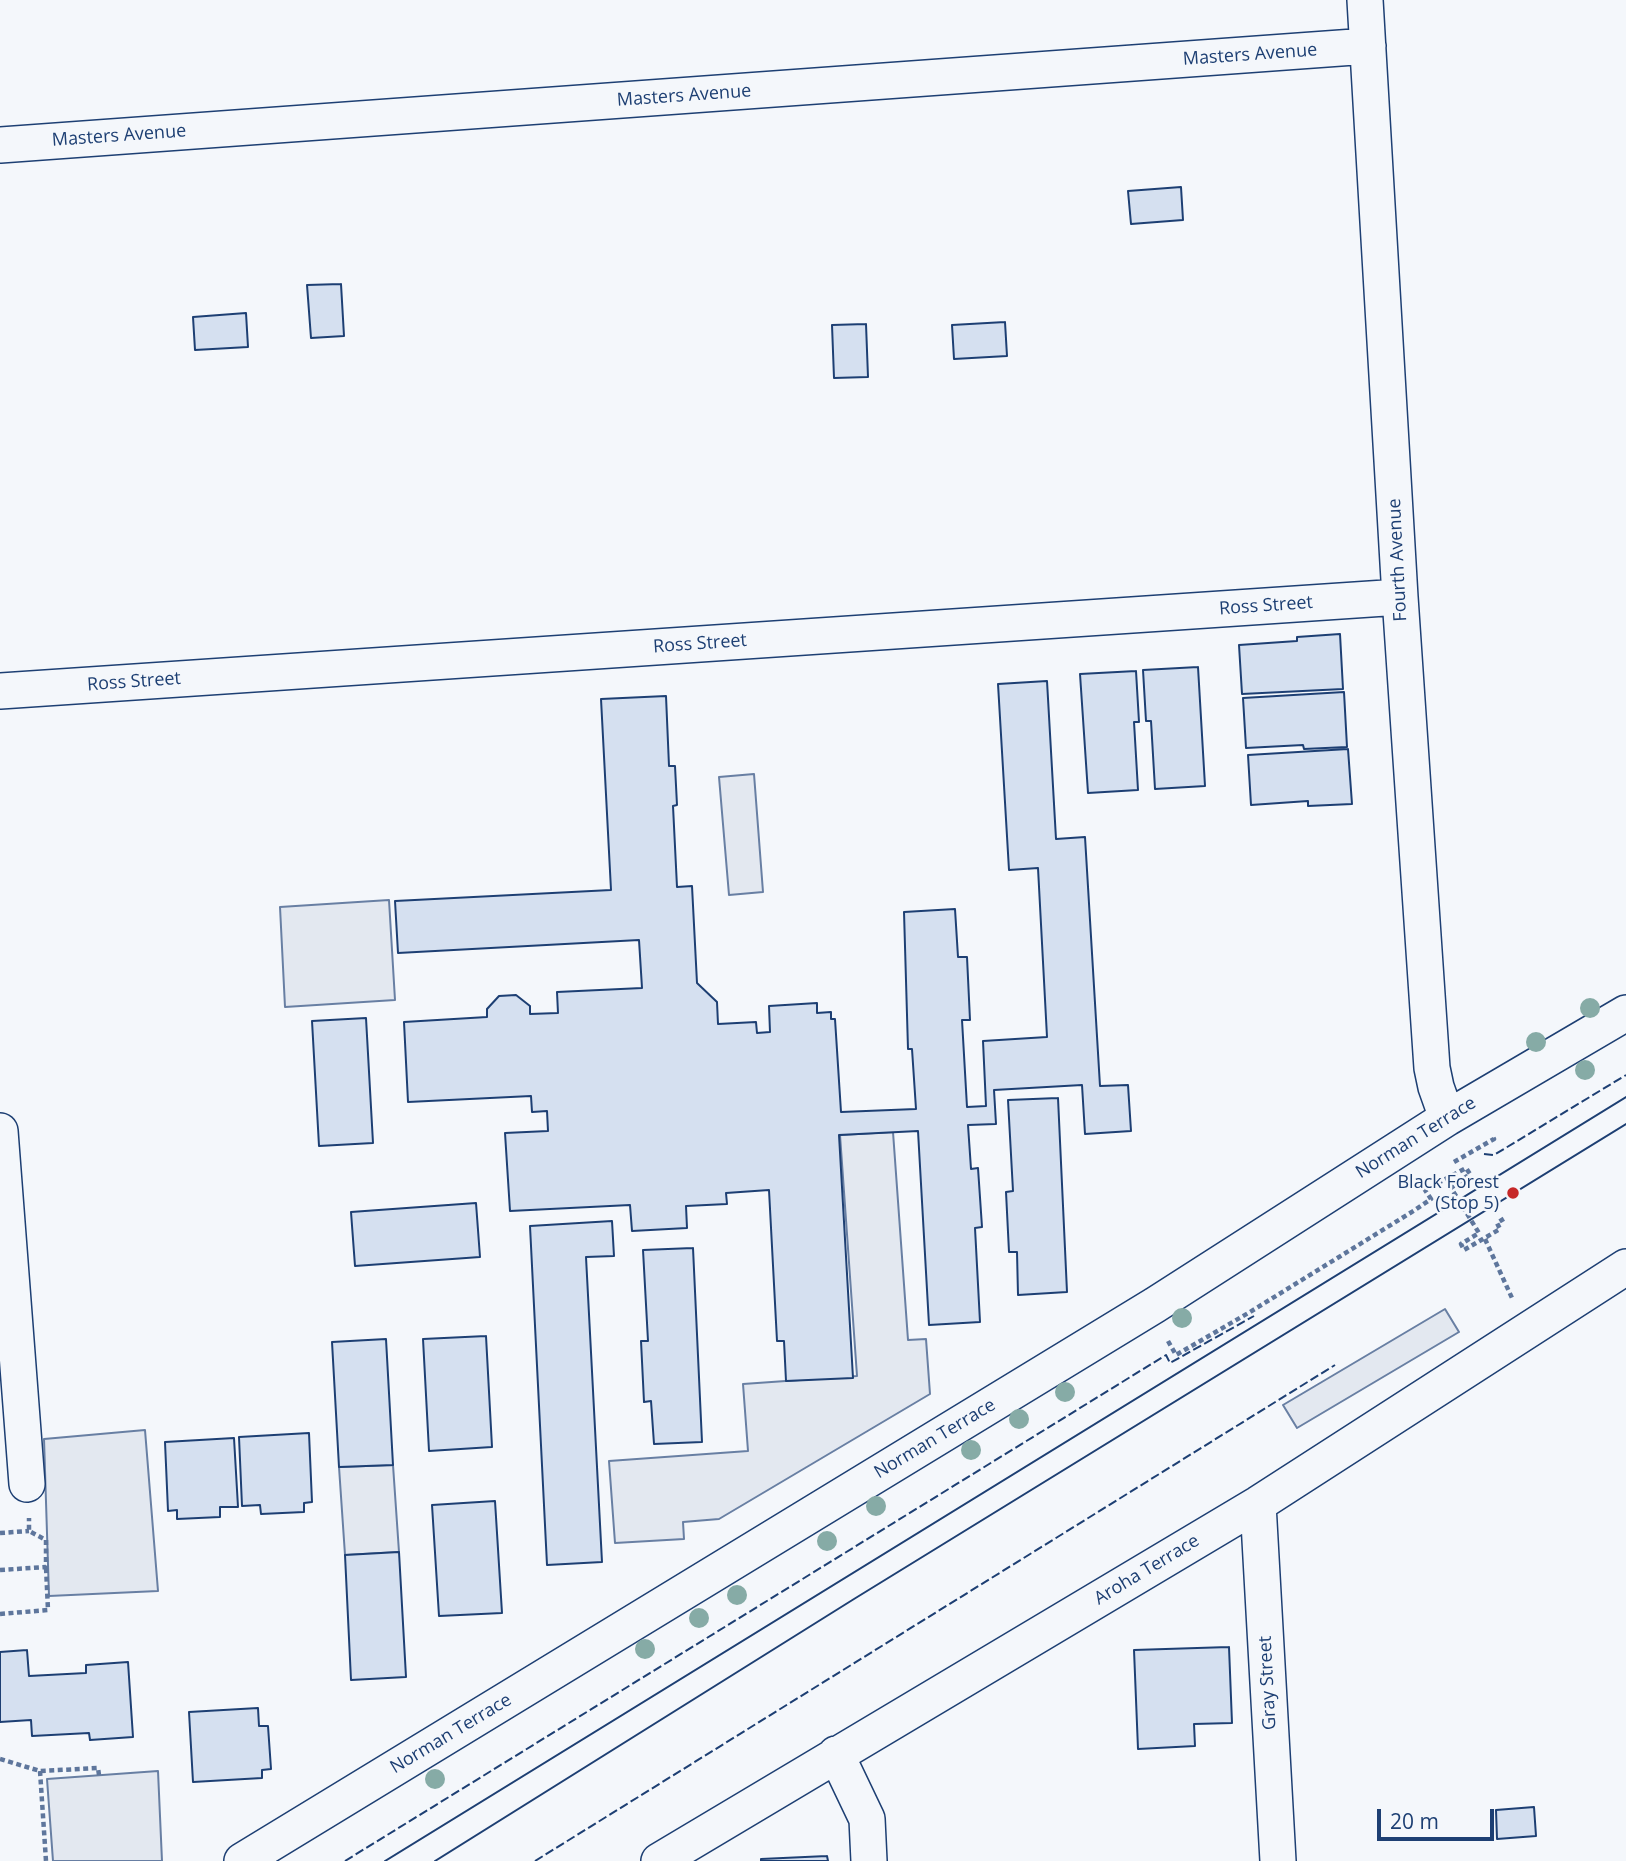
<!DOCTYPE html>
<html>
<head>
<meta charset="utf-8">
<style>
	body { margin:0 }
	#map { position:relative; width:1626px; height:1861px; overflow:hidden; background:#f4f7fb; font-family:"Open Sans",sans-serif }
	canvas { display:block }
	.scale { position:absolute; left:1377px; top:1809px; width:117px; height:32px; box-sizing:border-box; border:4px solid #1d3f73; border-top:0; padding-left:9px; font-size:21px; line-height:24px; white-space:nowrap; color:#1d3f73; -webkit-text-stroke:5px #f4f7fb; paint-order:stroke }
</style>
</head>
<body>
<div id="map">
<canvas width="1626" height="1861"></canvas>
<div class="scale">20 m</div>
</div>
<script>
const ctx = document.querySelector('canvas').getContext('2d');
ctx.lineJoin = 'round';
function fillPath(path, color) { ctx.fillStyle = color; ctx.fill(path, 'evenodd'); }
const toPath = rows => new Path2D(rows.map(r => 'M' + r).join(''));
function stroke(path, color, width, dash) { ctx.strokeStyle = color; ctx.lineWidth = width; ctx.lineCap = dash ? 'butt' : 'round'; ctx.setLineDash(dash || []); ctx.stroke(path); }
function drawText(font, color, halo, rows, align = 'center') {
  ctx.font = font + ' "Open Sans",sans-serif'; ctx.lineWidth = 5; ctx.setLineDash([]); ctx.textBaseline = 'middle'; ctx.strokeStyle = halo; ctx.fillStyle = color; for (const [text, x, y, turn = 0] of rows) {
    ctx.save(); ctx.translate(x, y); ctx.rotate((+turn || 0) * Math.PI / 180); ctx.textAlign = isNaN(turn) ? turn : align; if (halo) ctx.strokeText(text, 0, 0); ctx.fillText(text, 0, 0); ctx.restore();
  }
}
const parking = toPath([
	[754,774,763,892,729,895,719,777,754,774],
	[389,900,395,1000,285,1007,280,907,389,900],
	[893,1132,908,1340,926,1339,930,1394,719,1519,683,1522,684,1539,615,1543,609,1461,748,1451,743,1384,857,1376,840,1135,893,1132],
	[1445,1309,1459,1332,1297,1428,1283,1405,1445,1309],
	[145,1430,158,1591,49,1596,44,1439,145,1430],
	[393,1465,399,1552,345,1555,339,1467,393,1465],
	[158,1771,162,1861,53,1861,47,1779,158,1771]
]);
fillPath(parking, '#e3e8f0');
stroke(parking, '#687fa3', 2);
const building = toPath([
	[1181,187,1183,220,1131,224,1128,191,1181,187],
	[341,284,344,336,311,338,307,285,341,284],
	[246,313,248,347,195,350,193,317,246,313],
	[1005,322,1007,356,954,359,952,325,1005,322],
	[866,324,868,377,834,378,832,325,866,324],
	[1340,634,1343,689,1242,694,1239,645,1297,641,1297,637,1340,634],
	[1198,667,1205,786,1155,789,1151,721,1146,721,1143,670,1198,667],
	[1136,671,1139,722,1134,722,1138,790,1088,793,1080,674,1136,671],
	[1047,681,1056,839,1085,837,1100,1086,1128,1085,1131,1131,1085,1134,1082,1085,994,1090,996,1124,968,1125,971,1169,978,1168,982,1227,975,1228,980,1322,929,1325,918,1131,839,1135,853,1378,786,1381,784,1341,777,1341,769,1190,726,1193,727,1204,686,1206,687,1228,632,1231,630,1205,510,1211,505,1133,548,1131,547,1111,532,1112,531,1096,408,1102,404,1022,487,1017,487,1009,499,996,516,995,530,1006,530,1014,558,1013,557,992,642,988,639,940,398,953,395,901,611,890,601,699,666,696,669,766,675,766,677,805,673,806,677,887,692,886,697,983,717,1002,718,1024,756,1022,757,1033,770,1032,769,1006,817,1003,817,1013,831,1012,831,1019,835,1019,841,1112,916,1109,912,1049,908,1049,904,912,955,909,958,957,967,957,970,1020,962,1020,967,1107,986,1106,983,1041,1047,1037,1038,868,1009,870,998,684,1047,681],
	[1344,692,1347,747,1304,749,1303,745,1246,748,1243,698,1344,692],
	[1348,749,1352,804,1308,806,1308,801,1251,805,1248,755,1348,749],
	[366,1018,373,1143,319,1146,312,1021,366,1018],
	[1058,1098,1067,1292,1018,1295,1017,1252,1009,1252,1006,1192,1013,1191,1008,1100,1058,1098],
	[476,1203,480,1257,355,1266,351,1212,476,1203],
	[612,1221,614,1256,586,1257,602,1562,547,1565,530,1226,612,1221],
	[693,1248,702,1442,654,1444,651,1401,644,1402,641,1341,648,1341,643,1250,693,1248],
	[486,1336,492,1447,429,1451,423,1339,486,1336],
	[386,1339,393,1465,339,1467,332,1342,386,1339],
	[309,1433,312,1502,304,1503,304,1512,261,1514,260,1505,242,1506,239,1437,309,1433],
	[234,1438,238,1507,220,1507,220,1517,177,1519,177,1510,168,1511,165,1442,234,1438],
	[495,1501,502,1613,439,1616,432,1505,495,1501],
	[399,1552,406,1677,351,1680,345,1555,399,1552],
	[1229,1647,1232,1723,1194,1724,1195,1746,1138,1749,1134,1650,1229,1647],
	[27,1650,29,1676,86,1673,86,1665,128,1662,133,1737,90,1740,89,1733,32,1736,31,1720,0,1722,0,1652,27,1650],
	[258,1708,259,1726,268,1726,271,1769,262,1770,262,1778,193,1782,189,1712,258,1708],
	[1534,1807,1536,1836,1497,1839,1496,1810,1534,1807],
	[827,1856,828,1861,761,1861,761,1859,827,1856]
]);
fillPath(building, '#d5e0f0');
stroke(building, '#1d3f73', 2);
const street = toPath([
	[1365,0,1400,597,1432,1068,1436,1087,1447,1118],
	[0,145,1368,46],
	[0,691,1400,597],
	[0,1131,27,1484],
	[1258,1504,1278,1861],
	[836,1754,867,1819,869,1861],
	[242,1861,1155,1305,1447,1118,1626,1013],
	[659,1861,1258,1504,1626,1267]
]);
stroke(street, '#1d3f73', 38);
stroke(toPath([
	[1454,1162,1494,1139,1492,1135],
	[1485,1239,1512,1298],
	[1168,1341,1176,1355,1250,1312,1415,1210,1431,1199,1425,1190,1466,1168,1470,1174,1451,1188,1479,1233,1461,1244,1464,1250,1500,1229,1497,1223,1505,1218],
	[0,1533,29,1531],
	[0,1570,46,1567,46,1540,29,1531,29,1518],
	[0,1614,48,1610,46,1567],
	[0,1759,40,1771,98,1768,99,1775],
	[40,1771,46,1861]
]), '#5e769c', 4.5, [5, 3.5]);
stroke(street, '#f4f7fb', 35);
stroke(toPath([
	[385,1861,1626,1097],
	[435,1861,854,1599,1626,1124]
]), '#1d3f73', 2);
stroke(toPath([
	[1484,1154,1494,1155,1626,1075],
	[345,1861,1166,1355,1170,1363,1254,1316],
	[535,1861,1335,1365]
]), '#1d3f73', 2, [9, 3.5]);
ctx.fillStyle = '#86aba6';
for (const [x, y] of [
	[1590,1008],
	[1536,1042],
	[1585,1070],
	[1182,1318],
	[1065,1392],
	[1019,1419],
	[971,1450],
	[876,1506],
	[827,1541],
	[737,1595],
	[699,1618],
	[645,1649],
	[435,1779]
]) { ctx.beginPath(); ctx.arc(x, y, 10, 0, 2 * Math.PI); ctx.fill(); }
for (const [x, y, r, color] of [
	[1513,1193,7,"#c62828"]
]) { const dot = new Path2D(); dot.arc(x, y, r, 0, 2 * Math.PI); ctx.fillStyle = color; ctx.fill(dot); stroke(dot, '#f4f7fb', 2.5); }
drawText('18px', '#1d3f73', '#f4f7fb', [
	["Masters Avenue",1250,55,-4],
	["Masters Avenue",684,96,-4],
	["Masters Avenue",119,136,-4],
	["Fourth Avenue",1398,560,-93],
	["Ross Street",1266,606,-4],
	["Ross Street",700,644,-4],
	["Ross Street",134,682,-4],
	["Norman Terrace",1416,1138,-32],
	["Norman Terrace",935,1439,-31],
	["Aroha Terrace",1147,1570,-31],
	["Gray Street",1268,1683,-93],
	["Norman Terrace",451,1734,-31]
]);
drawText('18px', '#1d3f73', '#f4f7fb', [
	["Black Forest",1499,1183],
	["(Stop 5)",1499,1204]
], 'right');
</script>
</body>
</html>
